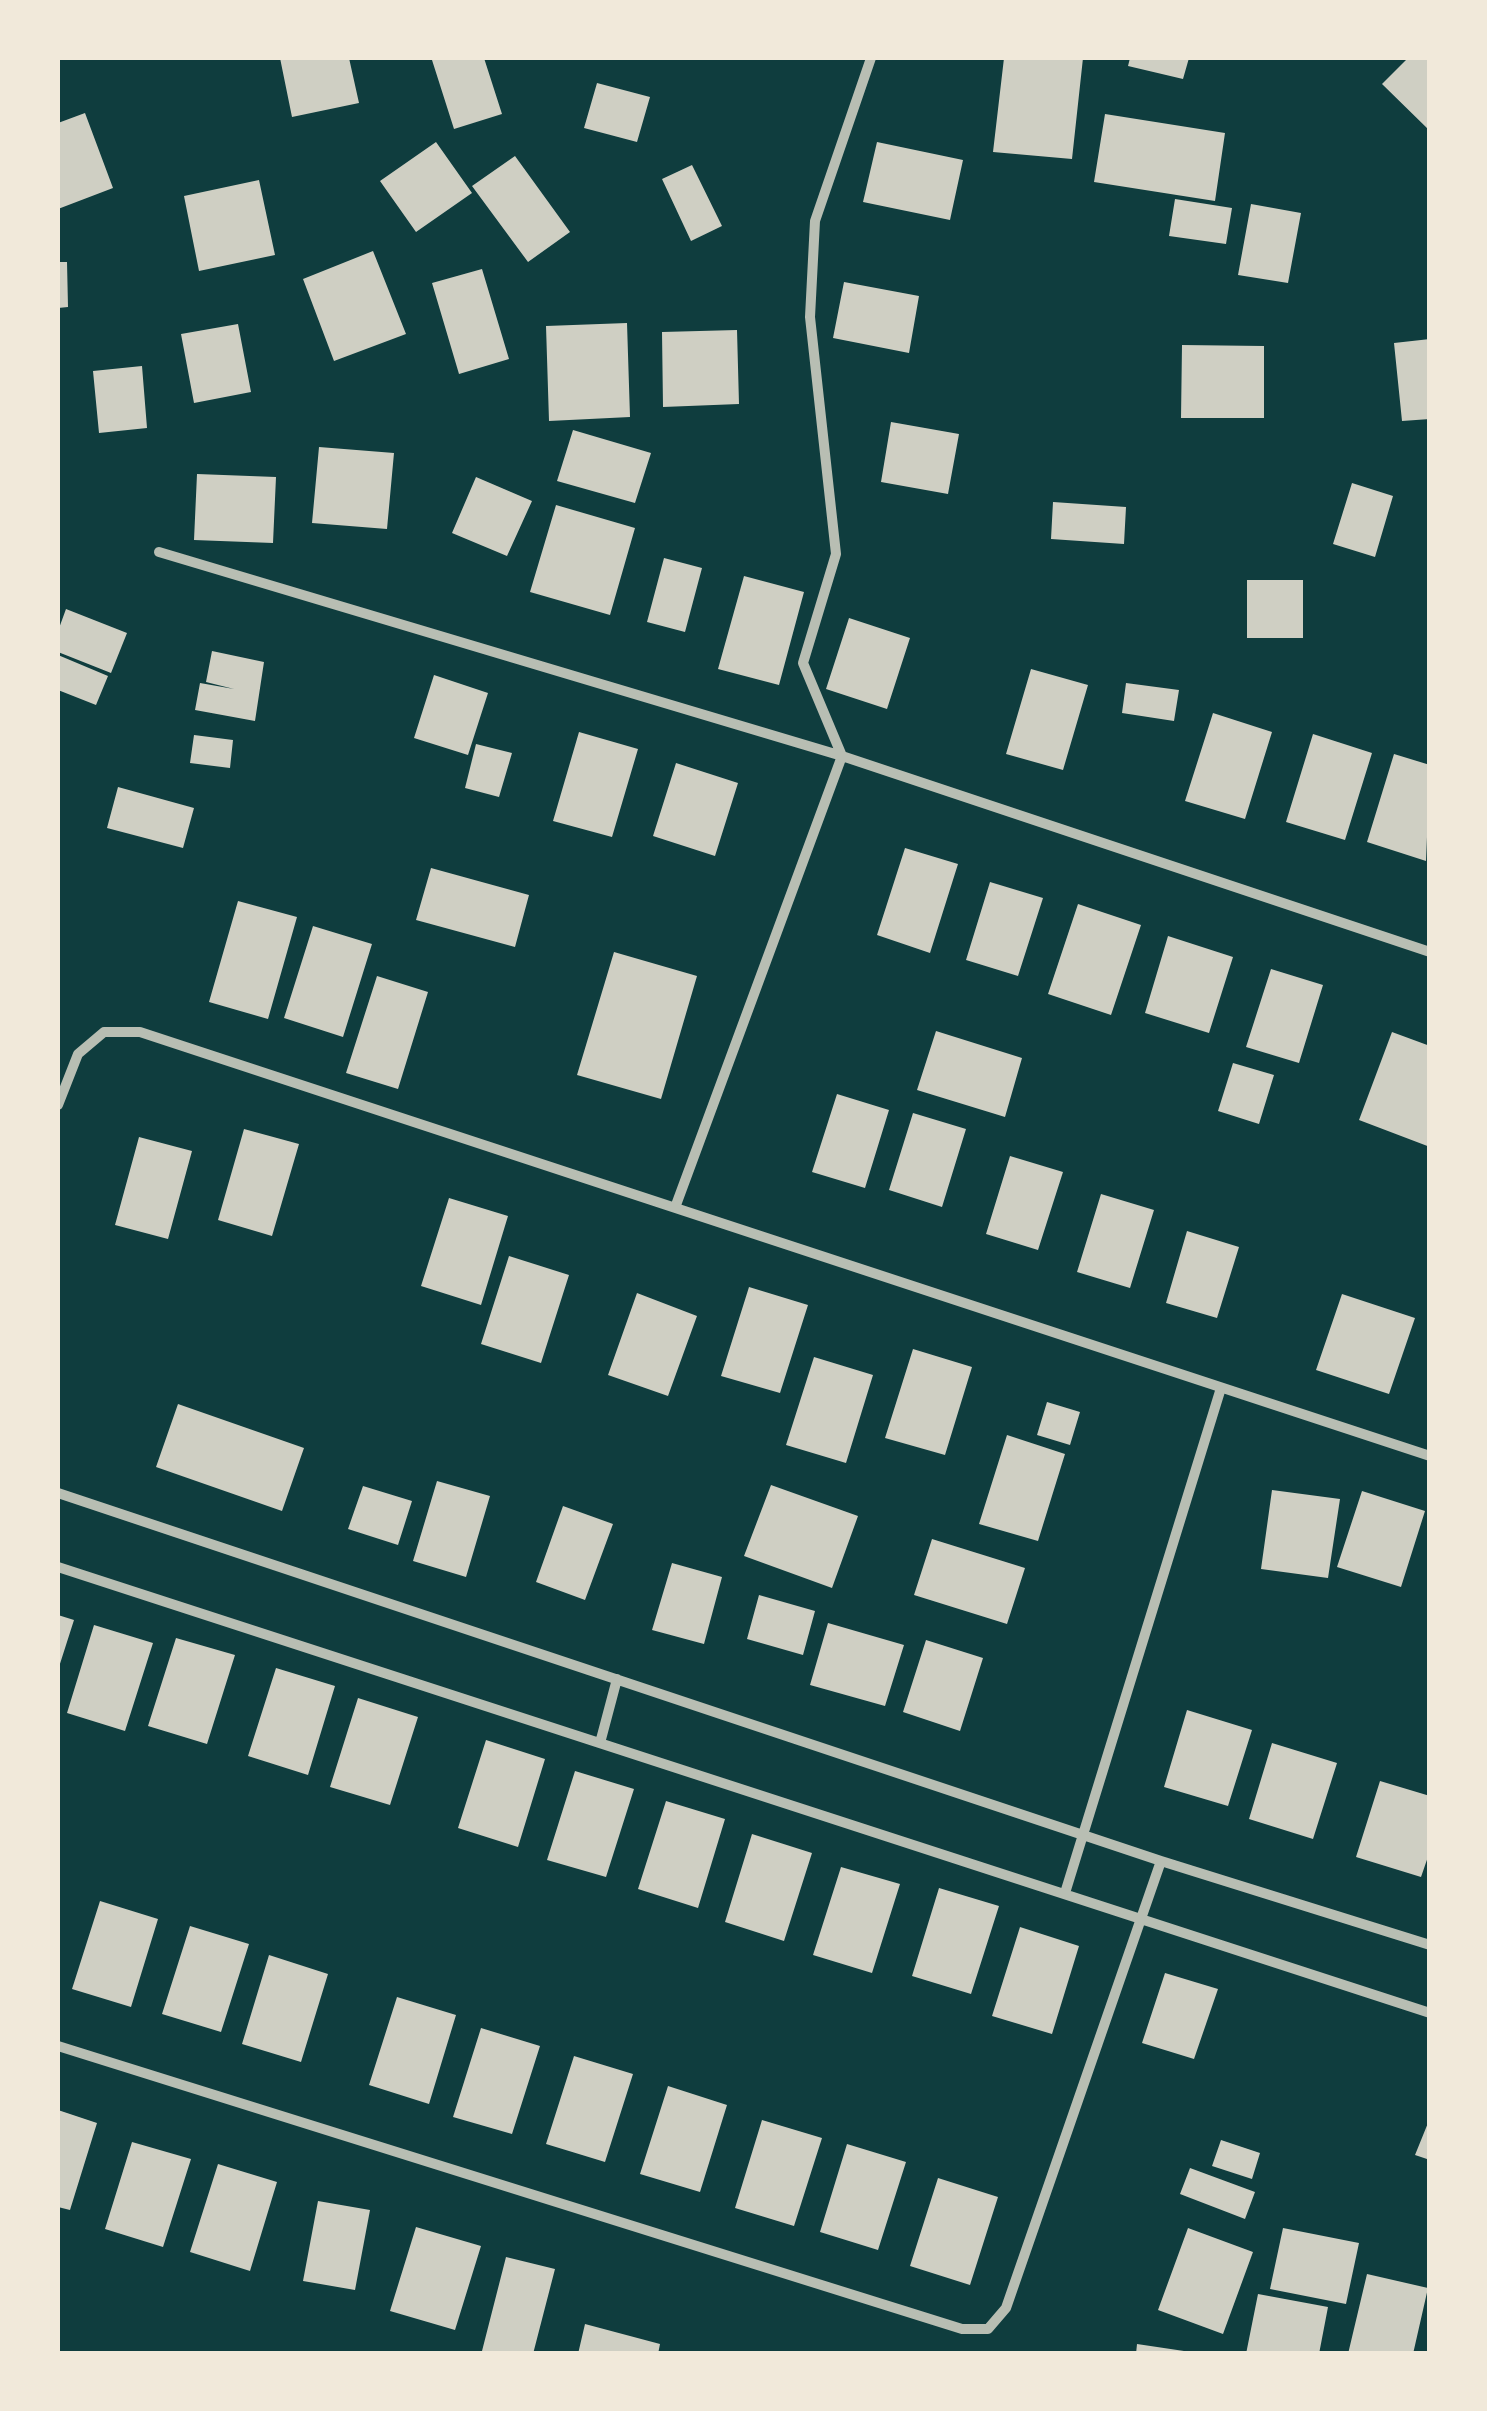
<!DOCTYPE html>
<html>
<head>
<meta charset="utf-8">
<style>
	body { margin:0 }
	#map { position:relative; width:1487px; height:2411px; overflow:hidden; background:#0f3d3e; font-family:Lora,serif }
	canvas { display:block }
	.frame { position:absolute; inset:0; border:60px solid #f1e9da; pointer-events:none }
</style>
</head>
<body>
<div id="map">
<canvas width="1487" height="2411"></canvas>
<div class="frame"></div>
</div>
<script>
const ctx = document.querySelector('canvas').getContext('2d');
ctx.lineJoin = 'round';
function fillPath(path, color) { ctx.fillStyle = color; ctx.fill(path, 'evenodd'); }
const toPath = rows => new Path2D(rows.map(r => 'M' + r).join(''));
function stroke(path, color, width, dash) { ctx.strokeStyle = color; ctx.lineWidth = width; ctx.lineCap = dash ? 'butt' : 'round'; ctx.setLineDash(dash || []); ctx.stroke(path); }
fillPath(toPath([
	[280,58,349,58,359,103,292,117],
	[440,58,484,58,502,114,454,129,432,60],
	[1004,58,1083,58,1072,159,993,152],
	[1130,58,1189,58,1183,79,1128,66],
	[1408,58,1430,58,1430,131,1382,84],
	[597,83,650,97,637,142,584,128],
	[85,113,113,188,58,209,58,123],
	[1105,114,1225,133,1215,201,1094,182],
	[436,142,472,193,416,232,380,181],
	[877,142,963,160,950,220,863,202],
	[515,156,570,232,528,262,472,186],
	[692,165,722,226,691,241,662,179],
	[259,180,275,255,199,271,184,196],
	[1175,199,1232,208,1226,244,1169,236],
	[1251,204,1301,213,1288,283,1238,275],
	[373,251,406,334,334,361,303,279],
	[58,262,67,262,68,307,58,308],
	[482,269,509,359,459,374,432,283],
	[844,282,919,296,909,353,833,338],
	[627,323,630,417,549,421,546,326],
	[238,324,251,392,194,403,181,334],
	[737,330,739,404,663,407,662,332],
	[1430,339,1430,419,1402,421,1394,343],
	[1182,345,1264,346,1264,418,1181,418],
	[142,366,147,428,99,433,93,371],
	[891,422,959,434,948,494,881,482],
	[573,430,651,453,635,503,557,481],
	[319,447,394,453,387,529,312,523],
	[197,474,276,477,273,543,194,540],
	[476,477,532,501,507,556,452,533],
	[1352,483,1393,496,1375,557,1333,544],
	[1053,502,1126,507,1124,544,1051,539],
	[556,505,635,528,610,615,530,592],
	[664,558,702,568,685,632,647,622],
	[744,576,804,592,779,685,718,669],
	[1247,580,1303,580,1303,638,1247,638],
	[66,609,127,633,111,673,58,652,58,631],
	[849,618,910,638,887,709,826,689],
	[212,651,264,662,255,721,195,710,200,683,234,689,206,682],
	[58,655,108,676,96,705,58,690],
	[1031,669,1088,685,1063,770,1006,754],
	[434,675,488,693,468,755,414,738],
	[1126,683,1179,690,1174,721,1122,713],
	[1213,713,1272,732,1245,819,1185,801],
	[579,732,638,749,612,837,553,821],
	[1313,734,1372,753,1345,840,1286,822],
	[194,735,233,740,230,768,190,763],
	[476,744,512,753,499,797,465,788],
	[1394,754,1430,765,1426,861,1367,842],
	[676,763,738,783,715,856,653,836],
	[118,787,194,808,183,848,107,828],
	[905,848,958,864,930,953,877,935],
	[431,868,529,895,515,947,416,920],
	[990,882,1043,898,1018,976,966,960],
	[238,901,297,917,268,1019,209,1002],
	[1078,904,1141,925,1111,1015,1048,994],
	[313,926,372,944,343,1037,284,1018],
	[1168,936,1233,957,1209,1033,1145,1013],
	[614,952,697,976,661,1099,577,1075],
	[1271,969,1323,985,1299,1063,1246,1047],
	[377,976,428,992,398,1089,346,1073],
	[936,1031,1022,1058,1005,1117,917,1090],
	[1392,1032,1430,1046,1430,1147,1359,1120],
	[1233,1063,1274,1075,1259,1124,1218,1111],
	[837,1094,889,1110,865,1188,812,1172],
	[913,1113,966,1129,942,1207,889,1190],
	[244,1129,299,1144,272,1236,218,1220],
	[139,1137,192,1151,168,1239,115,1225],
	[1010,1156,1063,1172,1038,1250,986,1234],
	[1101,1194,1154,1210,1130,1288,1077,1272],
	[449,1198,508,1216,481,1305,421,1286],
	[1187,1231,1239,1247,1217,1318,1166,1303],
	[509,1256,569,1275,541,1363,481,1344],
	[749,1287,808,1305,780,1393,721,1376],
	[637,1293,697,1316,668,1396,608,1375],
	[1342,1294,1415,1318,1389,1394,1316,1370],
	[913,1349,972,1367,945,1455,885,1438],
	[814,1357,873,1375,846,1463,786,1445],
	[1047,1402,1080,1412,1070,1445,1037,1435],
	[178,1404,304,1448,282,1511,156,1467],
	[1007,1435,1065,1454,1038,1541,979,1524],
	[437,1481,490,1496,466,1577,413,1561],
	[771,1485,858,1516,832,1588,744,1556],
	[363,1486,412,1501,398,1545,348,1529],
	[1272,1490,1340,1499,1328,1578,1261,1569],
	[1362,1491,1425,1511,1401,1587,1337,1567],
	[563,1506,613,1524,585,1600,536,1582],
	[932,1539,1025,1568,1007,1624,914,1595],
	[672,1563,722,1577,704,1644,652,1630],
	[759,1595,815,1611,803,1655,747,1639],
	[58,1615,74,1620,58,1670],
	[828,1623,904,1645,885,1706,810,1685],
	[94,1625,153,1643,125,1731,67,1713],
	[176,1638,235,1655,207,1744,148,1726],
	[926,1640,983,1658,960,1731,903,1712],
	[276,1668,335,1686,308,1775,248,1756],
	[358,1698,418,1717,390,1805,330,1787],
	[1187,1710,1252,1730,1228,1806,1164,1787],
	[486,1740,545,1759,518,1847,458,1828],
	[1272,1743,1337,1763,1313,1839,1249,1819],
	[575,1771,634,1789,606,1877,547,1860],
	[1380,1781,1430,1796,1430,1851,1421,1877,1356,1857],
	[666,1801,725,1819,698,1908,638,1889],
	[752,1834,812,1853,784,1941,725,1922],
	[841,1867,900,1884,872,1973,813,1955],
	[939,1888,999,1906,971,1994,912,1976],
	[100,1901,158,1919,131,2007,72,1989],
	[190,1926,249,1944,221,2032,162,2014],
	[1020,1927,1079,1946,1052,2034,992,2016],
	[269,1955,328,1974,301,2062,242,2044],
	[1165,1973,1218,1989,1194,2059,1142,2043],
	[397,1997,456,2015,429,2104,369,2085],
	[481,2028,540,2046,512,2134,453,2117],
	[574,2056,633,2074,605,2162,546,2144],
	[668,2086,727,2105,700,2192,640,2174],
	[58,2110,97,2123,70,2210,58,2207],
	[1430,2118,1430,2160,1415,2155],
	[762,2120,822,2138,794,2226,735,2208],
	[1221,2140,1260,2153,1252,2179,1212,2166],
	[132,2142,191,2159,163,2247,105,2229],
	[847,2144,906,2162,878,2250,820,2232],
	[218,2164,277,2182,250,2271,190,2252],
	[1190,2168,1255,2192,1245,2219,1180,2194],
	[938,2178,998,2197,970,2285,910,2266],
	[318,2201,370,2210,355,2290,303,2281],
	[416,2227,481,2246,455,2330,390,2311],
	[1188,2228,1253,2252,1223,2334,1158,2310],
	[1283,2228,1359,2243,1346,2304,1270,2289],
	[506,2257,555,2269,533,2354,482,2351],
	[1367,2274,1428,2288,1413,2354,1348,2354],
	[1258,2294,1328,2307,1319,2354,1246,2354],
	[585,2324,660,2344,658,2354,578,2354],
	[1137,2344,1184,2351,1184,2354,1136,2354]
]), '#cfcfc3');
stroke(toPath([
	[159,552,842,756,1430,952],
	[58,1105,78,1054,104,1032,140,1032,1430,1456],
	[676,1205,842,756,803,663,836,554,810,317,815,221,871,58],
	[58,1493,1161,1861,1430,1945],
	[58,1567,1430,2013],
	[600,1743,617,1679],
	[1065,1893,1221,1388],
	[58,2046,962,2329,988,2329,1006,2308,1161,1861]
]), '#b8beb3', 10);
</script>
</body>
</html>
